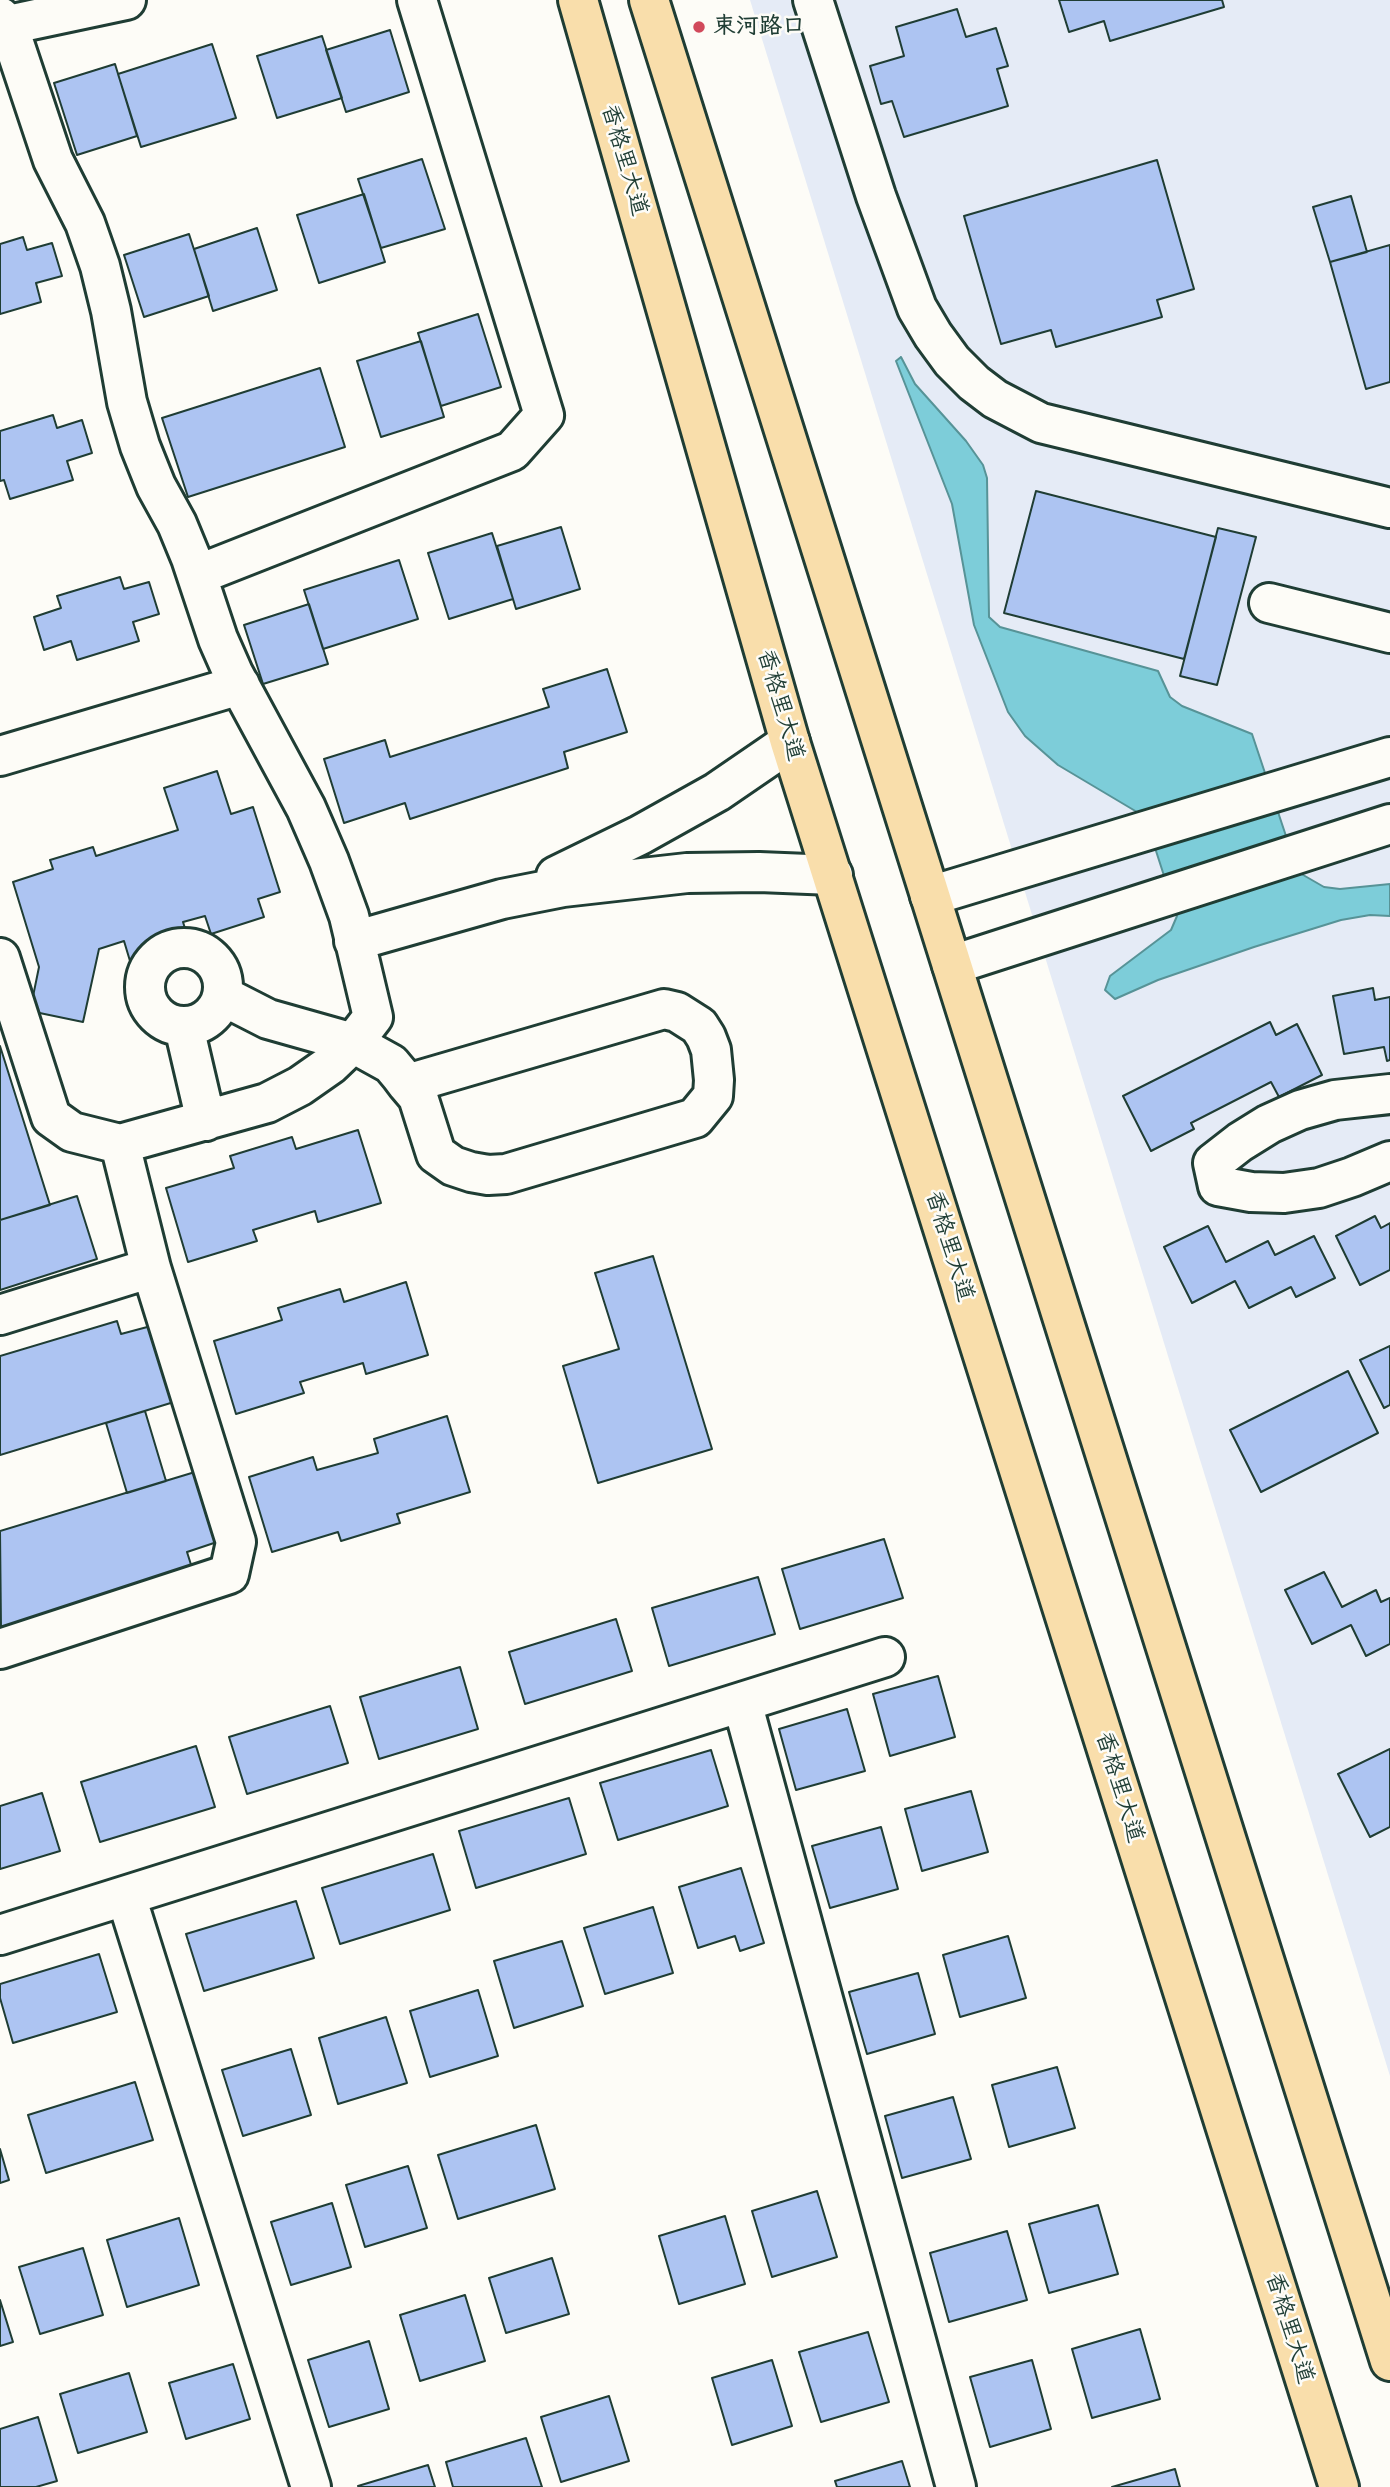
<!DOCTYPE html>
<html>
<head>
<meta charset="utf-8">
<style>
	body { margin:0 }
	canvas { display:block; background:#fdfcf7 }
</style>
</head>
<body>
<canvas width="1390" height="2487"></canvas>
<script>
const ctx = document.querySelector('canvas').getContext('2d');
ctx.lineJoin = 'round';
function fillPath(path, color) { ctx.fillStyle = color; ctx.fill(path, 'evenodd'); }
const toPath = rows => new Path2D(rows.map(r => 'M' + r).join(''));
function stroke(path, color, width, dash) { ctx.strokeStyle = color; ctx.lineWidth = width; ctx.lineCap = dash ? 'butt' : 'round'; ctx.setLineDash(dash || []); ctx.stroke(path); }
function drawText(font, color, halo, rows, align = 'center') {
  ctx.font = font + ' Sriracha,"LXGW WenKai TC",sans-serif'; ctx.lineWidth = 5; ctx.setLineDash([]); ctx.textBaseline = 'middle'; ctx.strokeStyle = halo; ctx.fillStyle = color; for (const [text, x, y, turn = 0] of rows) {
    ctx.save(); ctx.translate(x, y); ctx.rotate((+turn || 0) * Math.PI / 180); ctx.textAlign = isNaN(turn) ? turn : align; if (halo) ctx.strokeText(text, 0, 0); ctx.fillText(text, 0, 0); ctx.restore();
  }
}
fillPath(toPath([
	[750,0,1390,0,1390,2076]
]), '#e5ebf6');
const water = toPath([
	[901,357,915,384,966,441,983,465,987,478,989,617,1000,627,1158,671,1170,697,1182,706,1252,734,1298,872,1324,887,1340,889,1390,884,1390,916,1370,915,1341,920,1254,947,1158,980,1115,999,1105,990,1110,976,1171,930,1177,916,1147,823,1137,812,1058,765,1025,736,1008,712,974,625,952,504,896,361,901,357]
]);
fillPath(water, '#7dcdd9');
stroke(water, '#579397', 2);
const building = toPath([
	[1059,0,1222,0,1224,7,1110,41,1104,21,1069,32,1059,0],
	[957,9,966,37,996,28,1008,66,997,69,1008,106,904,137,892,101,881,104,870,66,904,56,896,27,957,9],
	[390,30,409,92,346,112,326,50,390,30],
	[322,36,342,98,277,118,257,56,322,36],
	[212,44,236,118,141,147,118,74,212,44],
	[115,64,137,136,77,155,54,83,115,64],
	[422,159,445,229,381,248,358,179,422,159],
	[1157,160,1194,289,1157,300,1162,317,1056,347,1051,330,1001,344,964,216,1157,160],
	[364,194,385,262,319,283,297,215,364,194],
	[1351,196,1367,252,1330,262,1313,207,1351,196],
	[257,228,277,290,213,311,194,249,257,228],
	[189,234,209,296,144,317,124,255,189,234],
	[23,237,27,250,52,243,62,276,36,283,41,302,0,314,0,244,23,237],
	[1390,245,1390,382,1366,389,1330,262,1390,245],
	[478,314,501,387,441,406,418,333,478,314],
	[421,341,444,417,381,437,357,361,421,341],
	[320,368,345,447,188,497,162,418,320,368],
	[53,415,57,428,82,420,92,453,67,461,73,480,10,499,4,480,0,481,0,431,53,415],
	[1036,491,1216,537,1184,659,1004,613,1036,491],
	[561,527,580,589,516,609,497,546,561,527],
	[1218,528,1256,537,1217,685,1180,676,1218,528],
	[492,533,513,599,449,619,428,553,492,533],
	[399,560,418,619,323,649,304,590,399,560],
	[120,577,124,589,149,582,159,614,133,622,139,641,77,660,71,641,44,650,34,617,61,608,57,596,120,577],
	[309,604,328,664,263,684,244,625,309,604],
	[607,669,627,732,564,752,568,768,410,819,405,803,344,823,324,759,385,740,390,757,549,707,543,689,607,669],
	[217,771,231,814,253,807,280,892,258,899,264,917,211,934,205,916,183,922,196,963,136,981,124,941,99,949,83,1022,30,1011,39,967,13,882,53,869,50,860,93,847,96,856,178,830,164,788,217,771],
	[1373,988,1375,1000,1390,997,1390,1060,1387,1061,1384,1047,1344,1054,1333,996,1373,988],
	[1270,1022,1276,1035,1297,1024,1322,1075,1279,1097,1271,1082,1191,1123,1194,1129,1151,1151,1123,1096,1270,1022],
	[0,1046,50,1205,0,1220,0,1046],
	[358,1130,381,1203,318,1222,315,1211,253,1230,257,1241,188,1262,166,1188,234,1168,230,1156,292,1137,296,1149,358,1130],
	[77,1196,97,1259,0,1290,0,1220,77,1196],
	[1375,1216,1381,1228,1390,1223,1390,1270,1360,1285,1336,1236,1375,1216],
	[1208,1226,1226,1262,1268,1241,1275,1255,1314,1236,1335,1278,1296,1297,1291,1287,1249,1308,1235,1281,1192,1303,1164,1247,1208,1226],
	[653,1256,712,1449,598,1483,563,1366,619,1349,595,1273,653,1256],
	[406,1282,428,1355,366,1374,363,1363,300,1382,304,1393,236,1414,214,1341,282,1320,278,1308,340,1289,344,1302,406,1282],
	[117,1321,121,1334,151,1326,174,1402,0,1455,0,1356,117,1321],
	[1390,1346,1390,1405,1384,1408,1360,1360,1390,1346],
	[1348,1371,1378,1433,1261,1492,1230,1430,1348,1371],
	[145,1411,166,1481,127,1493,106,1423,145,1411],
	[447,1416,470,1492,397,1514,400,1523,341,1541,338,1532,272,1552,249,1477,313,1457,317,1470,378,1453,374,1439,447,1416],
	[195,1472,217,1542,187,1552,193,1571,1,1629,0,1531,195,1472],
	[884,1539,903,1598,800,1629,782,1569,884,1539],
	[1324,1572,1342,1607,1376,1590,1381,1602,1390,1598,1390,1644,1366,1656,1351,1625,1312,1644,1285,1590,1324,1572],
	[758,1577,775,1634,669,1666,652,1608,758,1577],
	[616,1619,632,1671,525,1704,509,1652,616,1619],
	[460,1667,478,1729,379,1759,360,1697,460,1667],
	[938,1676,955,1737,890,1756,873,1694,938,1676],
	[330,1706,348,1763,247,1794,229,1737,330,1706],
	[847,1709,865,1771,796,1790,779,1729,847,1709],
	[196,1746,215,1807,100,1842,81,1782,196,1746],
	[1390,1749,1390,1827,1370,1837,1338,1774,1390,1749],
	[711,1750,728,1806,618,1840,600,1783,711,1750],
	[971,1791,988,1852,922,1871,905,1809,971,1791],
	[42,1793,60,1851,0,1869,0,1806,42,1793],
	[569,1798,586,1854,476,1888,459,1831,569,1798],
	[881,1827,898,1889,830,1908,812,1846,881,1827],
	[433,1854,450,1910,340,1944,322,1888,433,1854],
	[741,1868,764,1943,740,1951,735,1936,698,1948,679,1887,741,1868],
	[296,1901,314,1958,204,1991,186,1934,296,1901],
	[653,1907,673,1973,605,1994,584,1928,653,1907],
	[1008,1936,1026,1998,960,2017,943,1955,1008,1936],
	[562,1941,583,2006,514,2028,494,1961,562,1941],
	[99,1954,117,2012,13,2043,0,1998,0,1984,99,1954],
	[918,1973,935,2034,867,2054,849,1992,918,1973],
	[478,1990,498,2056,430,2077,410,2011,478,1990],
	[386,2017,407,2083,338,2104,319,2038,386,2017],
	[291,2049,311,2115,243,2136,222,2070,291,2049],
	[1057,2067,1075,2128,1009,2147,992,2085,1057,2067],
	[135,2082,153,2140,46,2173,28,2115,135,2082],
	[953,2097,971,2159,902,2178,885,2116,953,2097],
	[536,2125,555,2189,458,2219,438,2155,536,2125],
	[0,2149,9,2180,0,2183,0,2149],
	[408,2166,427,2228,365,2247,346,2185,408,2166],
	[817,2191,837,2257,772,2277,752,2211,817,2191],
	[332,2203,351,2267,291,2285,271,2222,332,2203],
	[1098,2205,1118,2274,1049,2293,1029,2224,1098,2205],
	[725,2216,745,2284,679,2304,659,2236,725,2216],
	[179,2218,199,2285,127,2307,107,2240,179,2218],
	[1007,2231,1027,2300,949,2322,930,2253,1007,2231],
	[83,2248,103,2315,40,2334,19,2267,83,2248],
	[552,2258,569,2314,506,2333,489,2278,552,2258],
	[465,2295,485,2361,420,2381,400,2315,465,2295],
	[0,2300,13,2342,0,2346,0,2300],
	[1140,2329,1160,2399,1092,2418,1072,2349,1140,2329],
	[868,2332,889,2402,821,2422,799,2352,868,2332],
	[369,2341,389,2409,329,2427,308,2360,369,2341],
	[772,2360,792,2426,732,2445,712,2378,772,2360],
	[1032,2360,1051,2429,990,2447,970,2377,1032,2360],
	[233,2364,250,2419,186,2439,169,2383,233,2364],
	[129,2373,147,2432,78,2453,60,2394,129,2373],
	[609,2396,629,2461,561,2482,541,2417,609,2396],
	[38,2417,57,2481,36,2487,0,2487,0,2429,38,2417],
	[526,2438,542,2487,453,2487,446,2462,526,2438],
	[902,2461,910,2487,837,2487,835,2481,902,2461],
	[428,2465,435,2487,359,2487,358,2486,428,2465],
	[1175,2469,1180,2487,1112,2487,1175,2469]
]);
fillPath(building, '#adc4f2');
stroke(building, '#1f3d34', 2);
const minor = toPath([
	[813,0,876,196,917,308,933,335,952,361,974,383,995,399,1041,423,1390,508],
	[0,17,8,25,53,160,85,223,100,266,111,311,127,402,140,446,156,486,177,524,191,558,218,639,233,673,306,808,329,861,349,916,373,1017,353,1043,330,1065,300,1086,267,1103,120,1144,72,1132,51,1117,0,958],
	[8,25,126,0],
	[197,575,512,451,544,415,417,0],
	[1269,603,1390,633],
	[0,756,240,685],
	[556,876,640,835,717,792,790,742],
	[930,896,1390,757],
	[354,941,502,899,563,887,687,873,759,872,833,875],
	'145 987a39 39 0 1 1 78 0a39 39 0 1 1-78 0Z',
	[952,965,1390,824],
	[223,996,268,1019,353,1043,391,1064,401,1076,407,1084,418,1097,436,1154,453,1166,471,1172,488,1175,506,1174,695,1118,713,1096,714,1080,711,1050,706,1037,699,1026,677,1012,664,1009,407,1084],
	[184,1027,206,1121],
	[1390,1094,1335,1100,1300,1110,1269,1124,1240,1142,1213,1163,1218,1186,1251,1192,1284,1193,1319,1188,1352,1177,1390,1161],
	[0,1315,151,1268],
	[0,1649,229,1574,236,1542,151,1268,120,1144],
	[742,1702,956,2487],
	[126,1896,311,2487],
	[0,1935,885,1657]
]);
const major = toPath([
	[578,0,790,742,1339,2487],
	[649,0,1390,2361]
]);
stroke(minor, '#1f3d34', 44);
stroke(major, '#1f3d34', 44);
stroke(minor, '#fdfcf7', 38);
stroke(major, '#f9deab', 38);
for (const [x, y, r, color] of [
	[699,27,7,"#d1495b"]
]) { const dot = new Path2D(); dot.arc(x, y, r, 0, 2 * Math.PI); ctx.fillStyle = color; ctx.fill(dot); stroke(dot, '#fdfcf7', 2.5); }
drawText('bold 23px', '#1f3d34', '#fdfcf7', [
	["束河路口",713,27]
], 'left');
drawText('23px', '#1f3d34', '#fdfcf7', [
	["香格里大道",624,160,74],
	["香格里大道",780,705,74],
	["香格里大道",949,1246,73],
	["香格里大道",1119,1787,73],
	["香格里大道",1289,2328,73]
]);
</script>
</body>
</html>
